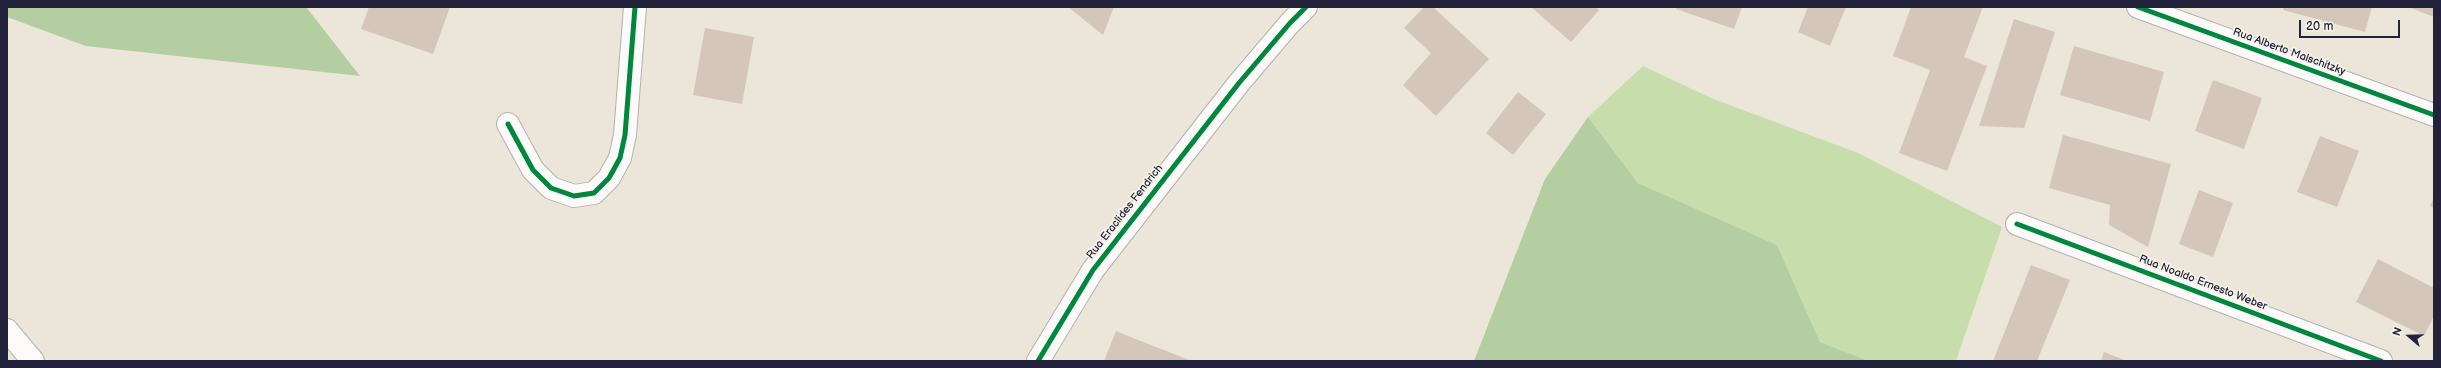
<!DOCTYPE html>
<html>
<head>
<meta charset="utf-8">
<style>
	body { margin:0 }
	#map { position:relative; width:2441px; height:368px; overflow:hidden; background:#ece5d9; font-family:"Balsamiq Sans",sans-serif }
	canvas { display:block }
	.frame { position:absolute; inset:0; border:8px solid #22223b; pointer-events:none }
	.north { position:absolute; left:2389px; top:316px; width:40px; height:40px; -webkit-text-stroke:3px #f7f3e8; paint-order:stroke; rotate:290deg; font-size:11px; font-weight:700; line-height:16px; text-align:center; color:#22223b }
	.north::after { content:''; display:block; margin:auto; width:14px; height:18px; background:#22223b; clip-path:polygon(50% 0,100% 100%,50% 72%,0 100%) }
	.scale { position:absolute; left:2299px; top:20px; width:101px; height:18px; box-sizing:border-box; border:2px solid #22223b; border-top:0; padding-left:5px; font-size:12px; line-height:14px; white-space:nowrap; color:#22223b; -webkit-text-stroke:3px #f7f3e8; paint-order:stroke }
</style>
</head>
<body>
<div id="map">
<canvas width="2441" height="368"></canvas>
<div class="frame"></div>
<div class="north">N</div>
<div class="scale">20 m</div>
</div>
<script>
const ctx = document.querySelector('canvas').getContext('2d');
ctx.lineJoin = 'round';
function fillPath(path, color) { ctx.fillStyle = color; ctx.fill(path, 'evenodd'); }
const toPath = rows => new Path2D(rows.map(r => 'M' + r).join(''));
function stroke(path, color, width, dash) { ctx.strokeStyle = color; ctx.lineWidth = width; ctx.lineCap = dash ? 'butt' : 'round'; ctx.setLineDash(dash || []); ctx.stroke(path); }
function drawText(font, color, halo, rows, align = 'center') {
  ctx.font = font + ' "Balsamiq Sans",sans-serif'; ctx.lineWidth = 3.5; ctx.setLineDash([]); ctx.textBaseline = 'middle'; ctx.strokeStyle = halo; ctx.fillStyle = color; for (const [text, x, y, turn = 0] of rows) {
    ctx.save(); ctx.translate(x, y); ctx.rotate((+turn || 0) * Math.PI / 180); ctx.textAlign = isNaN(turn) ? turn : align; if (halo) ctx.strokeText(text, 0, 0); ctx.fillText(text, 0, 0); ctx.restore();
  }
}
fillPath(toPath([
	[1643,66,1711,98,1858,153,2002,227,1956,361,1869,361,1820,342,1777,245,1638,183,1588,117]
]), '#c7deac');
fillPath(toPath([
	[7,7,306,7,360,76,86,46,7,17],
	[1588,117,1638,183,1777,245,1820,342,1869,361,1474,361,1545,179]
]), '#b4cda1');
fillPath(toPath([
	[369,7,450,7,433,54,361,29],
	[1068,7,1114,7,1103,35],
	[1424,7,1433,7,1489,59,1436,116,1403,85,1431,53,1404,28],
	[1531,7,1595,7,1599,10,1571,42],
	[1676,7,1742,7,1734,29,1676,9],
	[1808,7,1846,7,1830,46,1798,32],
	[1911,7,1983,7,1964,57,1987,66,1947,171,1899,153,1930,70,1893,56],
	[2284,7,2372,7,2365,32,2283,10],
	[2408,7,2434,7,2434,17],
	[2014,19,2055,32,2024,128,1979,126],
	[705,28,754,37,742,104,693,95],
	[2074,46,2164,72,2150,121,2060,95],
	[2213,80,2262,98,2244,149,2195,131],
	[1518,92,1546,114,1513,155,1486,133],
	[2063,135,2171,164,2148,247,2109,225,2110,205,2049,188],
	[2320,136,2359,151,2337,207,2297,192],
	[2199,190,2233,203,2213,257,2179,244],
	[2434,197,2434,208,2430,206],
	[2378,259,2434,288,2434,316,2424,336,2356,302],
	[2031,265,2070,280,2037,361,1993,361],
	[1116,331,1138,340,1192,361,1104,361],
	[2104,352,2127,361,2101,361]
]), '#d5c6bc');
const street = toPath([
	[508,124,533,170,551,188,574,196,594,193,609,178,620,158,625,135,635,7],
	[2017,224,2381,361],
	[1038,361,1093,270,1239,83,1290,23,1306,7]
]);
const secondary = toPath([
	[2138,7,2434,115],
	[7,330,33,361]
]);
stroke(street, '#b6b1ac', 24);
stroke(secondary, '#b6b1ac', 24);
stroke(street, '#fcfbf9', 22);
stroke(secondary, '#fcfbf9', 22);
stroke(toPath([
	[2138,7,2434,115],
	[508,124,533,170,551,188,574,196,594,193,609,178,620,158,625,135,635,7],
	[2017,224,2381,361],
	[1038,361,1093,270,1239,83,1290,23,1306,7]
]), '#00873e', 5);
drawText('11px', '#22223b', '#f7f3e8', [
	["Rua Alberto Malschitzky",2289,52,20],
	["Rua Eraclides Fendrich",1125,212,-52],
	["Rua Noaldo Ernesto Weber",2203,283,21]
]);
</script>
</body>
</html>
